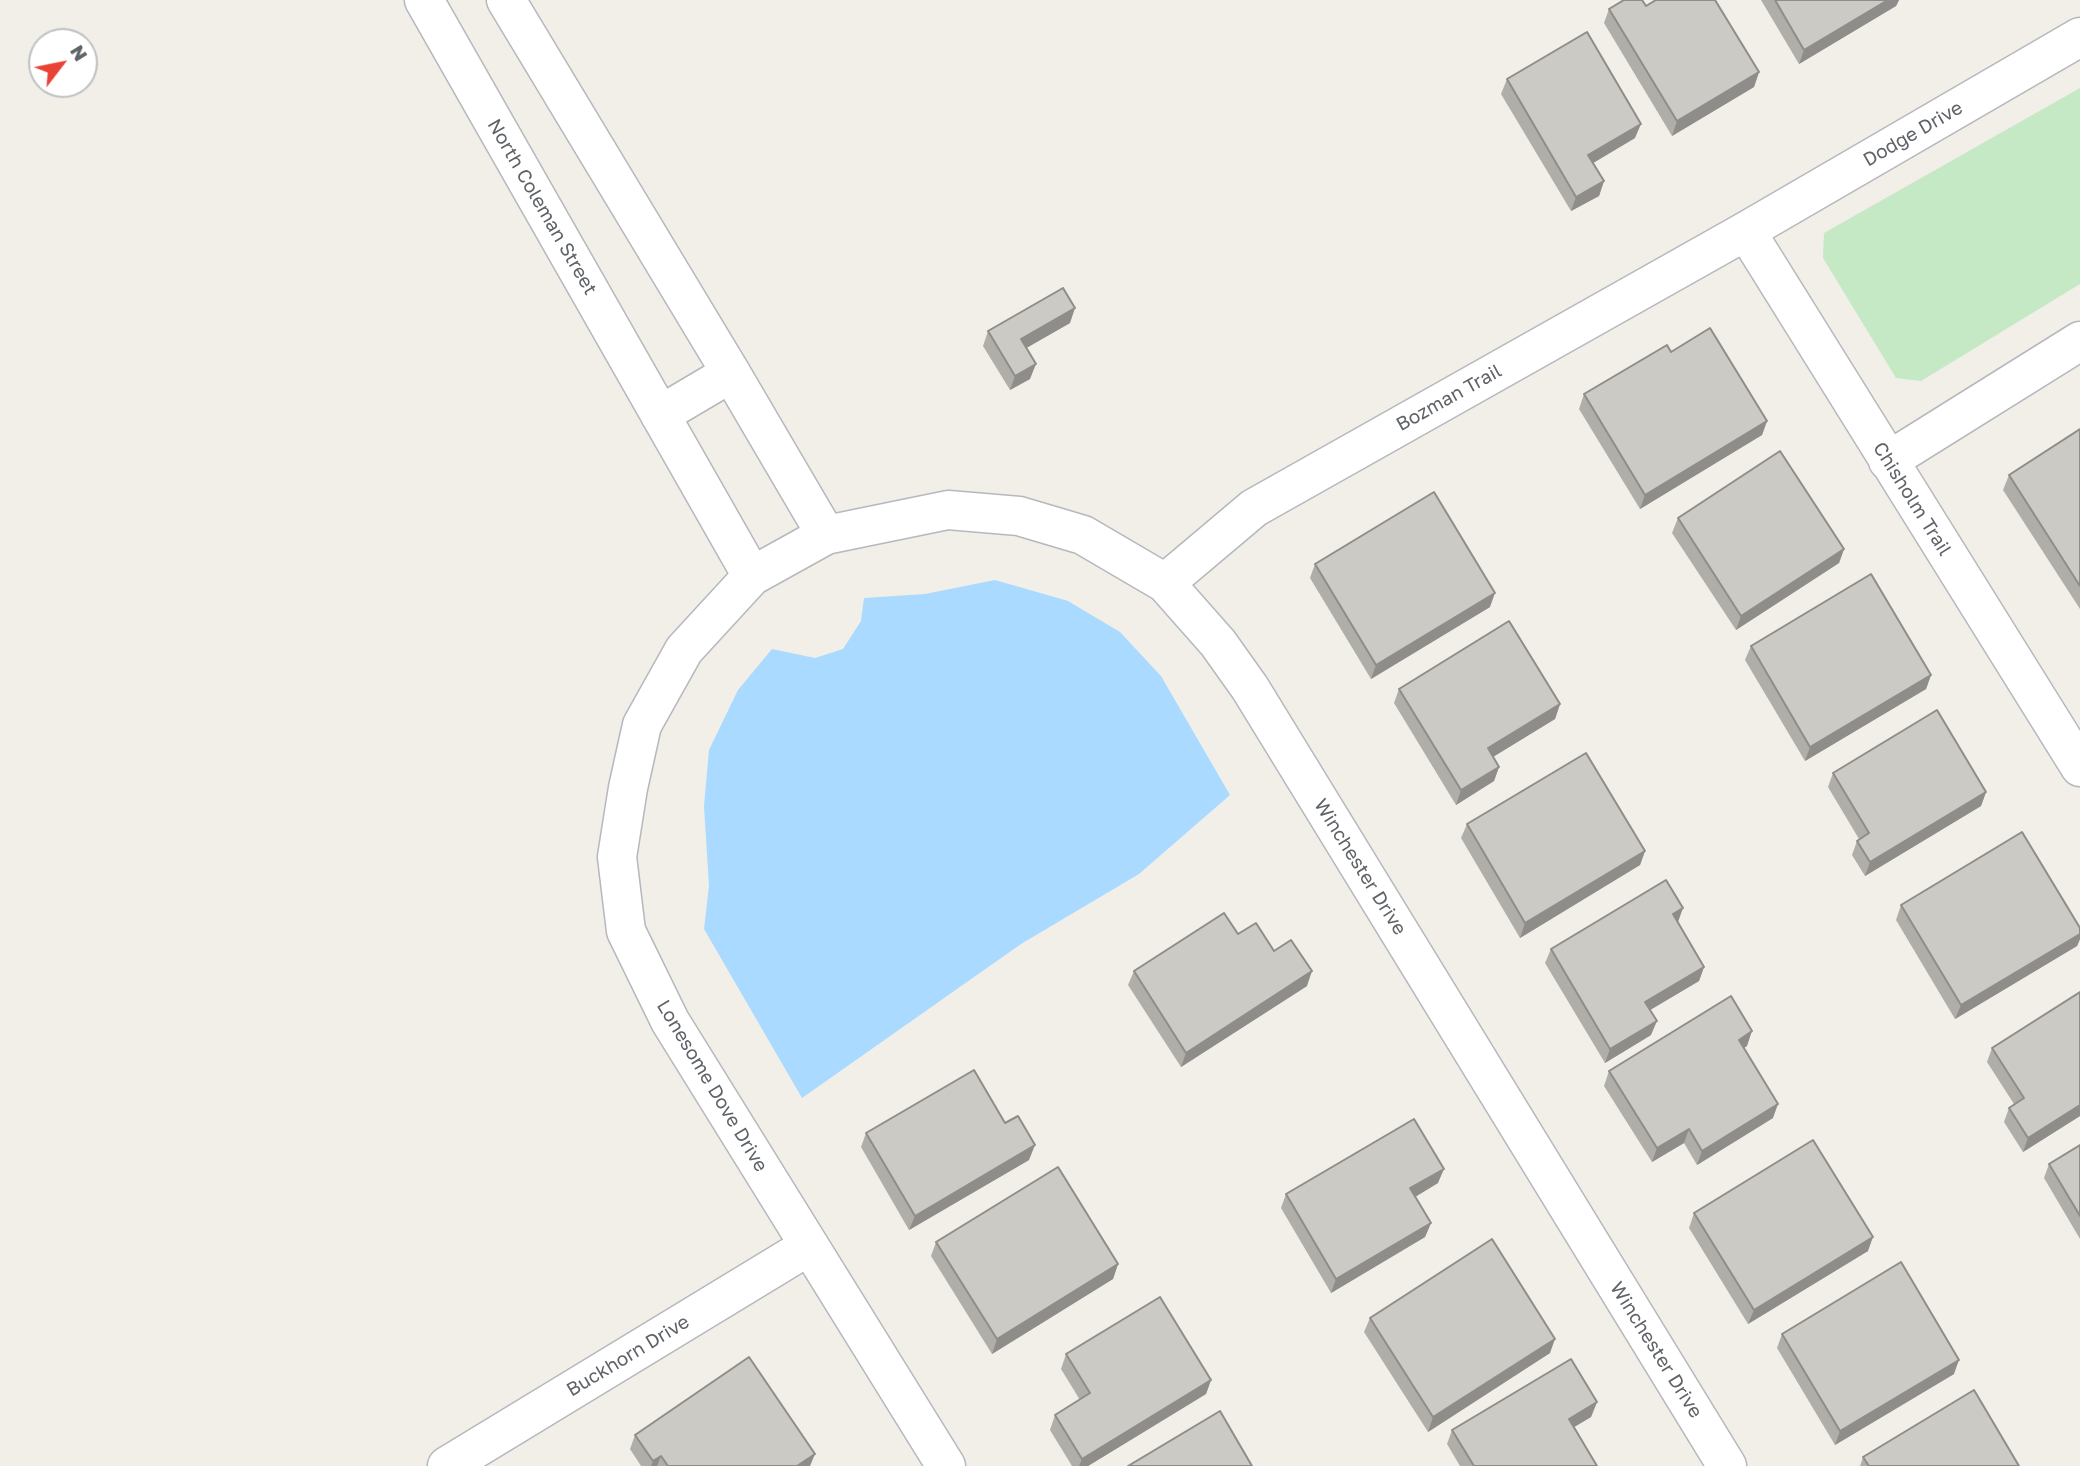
<!DOCTYPE html>
<html>
<head>
<meta charset="utf-8">
<style>
	body { margin:0 }
	#map { position:relative; width:2080px; height:1466px; overflow:hidden; background:#f1efe8; font-family:"Golos Text",sans-serif }
	canvas { display:block }
	.north { position:absolute; left:28px; top:28px; width:70px; height:70px; box-sizing:border-box; background:#fff; border:2px solid #bfc1c3; border-radius:50%; rotate:58deg; font-size:19px; font-weight:700; line-height:28px; text-align:center; color:#5f6368 }
	.north::after { content:''; display:block; margin:auto; width:24px; height:32px; background:#ea4335; clip-path:polygon(50% 0,100% 100%,50% 72%,0 100%) }
</style>
</head>
<body>
<div id="map">
<canvas width="2080" height="1466"></canvas>
<div class="north">N</div>
</div>
<script>
const ctx = document.querySelector('canvas').getContext('2d');
ctx.lineJoin = 'round';
function fillPath(path, color) { ctx.fillStyle = color; ctx.fill(path, 'evenodd'); }
const toPath = rows => new Path2D(rows.map(r => 'M' + r).join(''));
function stroke(path, color, width, dash) { ctx.strokeStyle = color; ctx.lineWidth = width; ctx.lineCap = dash ? 'butt' : 'round'; ctx.setLineDash(dash || []); ctx.stroke(path); }
function drawText(font, color, halo, rows, align = 'center') {
  ctx.font = font + ' "Golos Text",sans-serif'; ctx.lineWidth = 5; ctx.setLineDash([]); ctx.textBaseline = 'middle'; ctx.strokeStyle = halo; ctx.fillStyle = color; for (const [text, x, y, turn = 0] of rows) {
    ctx.save(); ctx.translate(x, y); ctx.rotate((+turn || 0) * Math.PI / 180); ctx.textAlign = isNaN(turn) ? turn : align; if (halo) ctx.strokeText(text, 0, 0); ctx.fillText(text, 0, 0); ctx.restore();
  }
}
fillPath(toPath([
	[2080,88,2080,284,1921,381,1896,378,1823,258,1824,233]
]), '#c5e8c5');
fillPath(toPath([
	[995,580,1068,601,1120,632,1161,676,1230,795,1139,874,1021,944,802,1098,704,929,709,886,704,806,709,750,738,690,772,649,815,658,843,649,861,621,864,598,925,594]
]), '#aadaff');
const minor = toPath([
	[424,0,752,576],
	[506,0,731,373,826,535],
	[1746,231,2080,767],
	[660,415,731,373],
	[1888,461,2080,341],
	[1165,583,1254,508,1746,231,2080,37],
	[447,1466,809,1246],
	[946,1466,670,1021,626,931,617,857,628,788,642,725,684,650,752,576,826,535,948,510,1019,516,1083,535,1165,583,1218,643,1250,688,1727,1466]
]);
stroke(minor, '#b5b8bc', 41);
stroke(minor, '#fff', 38);
fillPath(toPath([
	[1761,0,1899,0,1896,6,1799,64],
	[1646,6,1759,72,1754,87,1672,136,1604,23,1609,9],
	[1507,79,1635,138,1593,163,1604,181,1599,196,1571,211,1501,94],
	[1070,323,1026,348,1030,379,1010,390,983,346,988,331],
	[1671,352,1767,421,1762,435,1640,509,1579,409,1584,394],
	[2080,429,2080,609,2003,490,2009,475],
	[1678,518,1844,549,1839,563,1736,630,1672,533],
	[1315,564,1490,607,1371,679,1310,578],
	[1751,646,1931,675,1926,689,1805,761,1745,660],
	[1399,689,1560,704,1555,719,1493,757,1499,767,1494,781,1456,805,1394,703],
	[1833,773,1986,792,1981,806,1865,876,1852,855,1857,841,1859,839,1828,787],
	[1467,824,1645,851,1640,865,1520,938,1461,838],
	[1901,905,2080,928,2080,939,2077,946,1955,1019,1896,920],
	[1238,934,1307,986,1181,1067,1128,985,1134,971],
	[1551,949,1704,967,1699,981,1650,1010,1651,1035,1605,1063,1545,963],
	[1747,1046,1744,1048,1773,1118,1697,1165,1684,1143,1652,1162,1604,1086,1609,1071],
	[1992,1048,2080,1116,2023,1152,2004,1122,2009,1108,2014,1104,1987,1062],
	[1005,1123,1029,1160,909,1230,861,1147,866,1133],
	[2080,1145,2080,1239,2044,1178,2049,1164],
	[1438,1183,1415,1197,1431,1223,1425,1237,1331,1293,1281,1208,1286,1194],
	[1694,1213,1868,1251,1748,1324,1689,1228],
	[936,1242,1118,1264,1113,1279,992,1354,931,1256],
	[1370,1318,1550,1353,1428,1432,1364,1332],
	[1782,1334,1954,1374,1835,1445,1777,1348],
	[1066,1354,1211,1380,1206,1394,1088,1466,1072,1466,1050,1430,1055,1415,1080,1400,1061,1369],
	[1597,1402,1591,1417,1574,1427,1597,1466,1460,1466,1447,1444,1452,1430],
	[635,1435,810,1466,641,1466,630,1449],
	[1863,1457,2019,1466,1860,1466]
]), '#afaea9');
fillPath(toPath([
	[1888,0,1899,0,1896,6,1799,64,1804,50],
	[1759,72,1754,87,1672,136,1677,121],
	[1641,124,1635,138,1583,169,1588,155],
	[1604,181,1599,196,1571,211,1576,197],
	[1075,308,1070,323,1016,354,1021,339],
	[1036,364,1030,379,1010,390,1015,376],
	[1767,421,1762,435,1640,509,1645,495],
	[1844,549,1839,563,1736,630,1741,616],
	[1495,593,1490,607,1371,679,1376,665],
	[1931,675,1926,689,1805,761,1810,747],
	[1560,704,1555,719,1483,763,1488,748],
	[1499,767,1494,781,1456,805,1461,790],
	[1986,792,1981,806,1865,876,1870,862],
	[1645,851,1640,865,1520,938,1525,923],
	[1683,908,1678,922,1673,914],
	[2080,934,2080,939,2077,946,1955,1019,1961,1005],
	[1704,967,1699,981,1640,1016,1645,1002],
	[1312,971,1307,986,1181,1067,1186,1053],
	[1657,1021,1651,1035,1605,1063,1610,1049],
	[1752,1031,1747,1046,1734,1054,1739,1040],
	[1778,1104,1773,1118,1697,1165,1702,1151],
	[2080,1105,2080,1116,2023,1152,2028,1138],
	[1689,1129,1684,1143,1652,1162,1657,1148],
	[1035,1145,1029,1160,909,1230,915,1216],
	[1444,1169,1438,1183,1405,1203,1410,1188],
	[1431,1223,1425,1237,1331,1293,1336,1279],
	[1873,1237,1868,1251,1748,1324,1754,1310],
	[1118,1264,1113,1279,992,1354,997,1339],
	[1555,1339,1550,1353,1428,1432,1433,1417],
	[1959,1360,1954,1374,1835,1445,1840,1431],
	[1211,1380,1206,1394,1088,1466,1079,1466,1082,1459],
	[1597,1402,1591,1417,1564,1433,1569,1419],
	[815,1454,810,1466,797,1466],
	[661,1456,657,1466,651,1466,653,1461]
]), '#8f8d8a');
const building = toPath([
	[1624,0,1642,0,1646,6,1656,0,1715,0,1759,72,1677,121,1609,9,1624,0],
	[1775,0,1888,0,1804,50,1775,0],
	[1587,32,1641,124,1588,155,1604,181,1576,197,1507,79,1587,32],
	[1063,288,1075,308,1021,339,1036,364,1015,376,988,331,1063,288],
	[1710,328,1767,421,1645,495,1584,394,1667,345,1671,352,1710,328],
	[2080,429,2080,586,2009,475,2080,429],
	[1780,451,1844,549,1741,616,1678,518,1780,451],
	[1434,492,1495,593,1376,665,1315,564,1434,492],
	[1871,574,1931,675,1810,747,1751,646,1871,574],
	[1509,621,1560,704,1488,748,1499,767,1461,790,1399,689,1509,621],
	[1937,710,1986,792,1870,862,1857,841,1869,833,1833,773,1937,710],
	[1586,753,1645,851,1525,923,1467,824,1586,753],
	[2022,832,2080,928,2080,934,1961,1005,1901,905,2022,832],
	[1666,880,1683,908,1673,914,1704,967,1645,1002,1657,1021,1610,1049,1551,949,1666,880],
	[1224,913,1238,934,1256,923,1274,951,1291,940,1312,971,1186,1053,1134,971,1224,913],
	[2080,992,2080,1105,2028,1138,2009,1108,2024,1098,1992,1048,2080,992],
	[1731,996,1752,1031,1739,1040,1778,1104,1702,1151,1689,1129,1657,1148,1609,1071,1731,996],
	[974,1070,1005,1123,1018,1116,1035,1145,915,1216,866,1133,974,1070],
	[1414,1119,1444,1169,1410,1188,1431,1223,1336,1279,1286,1194,1414,1119],
	[1813,1140,1873,1237,1754,1310,1694,1213,1813,1140],
	[2080,1145,2080,1216,2049,1164,2080,1145],
	[1058,1167,1118,1264,997,1339,936,1242,1058,1167],
	[1492,1239,1555,1339,1433,1417,1370,1318,1492,1239],
	[1901,1262,1959,1360,1840,1431,1782,1334,1901,1262],
	[1160,1297,1211,1380,1082,1459,1055,1415,1090,1393,1066,1354,1160,1297],
	[749,1357,815,1454,797,1466,668,1466,661,1456,653,1461,635,1435,749,1357],
	[1571,1359,1597,1402,1569,1419,1597,1466,1474,1466,1452,1430,1571,1359],
	[1974,1390,2019,1466,1869,1466,1863,1457,1974,1390],
	[1220,1411,1252,1466,1128,1466,1220,1411]
]);
fillPath(building, '#cccac5');
stroke(building, '#8f8d8a', 2);
drawText('19px', '#5f6368', '#fff', [
	["Dodge Drive",1913,134,-30],
	["North Coleman Street",542,207,60],
	["Bozman Trail",1449,398,-29],
	["Chisholm Trail",1912,499,58],
	["Winchester Drive",1360,867,58],
	["Lonesome Dove Drive",712,1086,59],
	["Winchester Drive",1656,1350,58],
	["Buckhorn Drive",628,1356,-31]
]);
</script>
</body>
</html>
